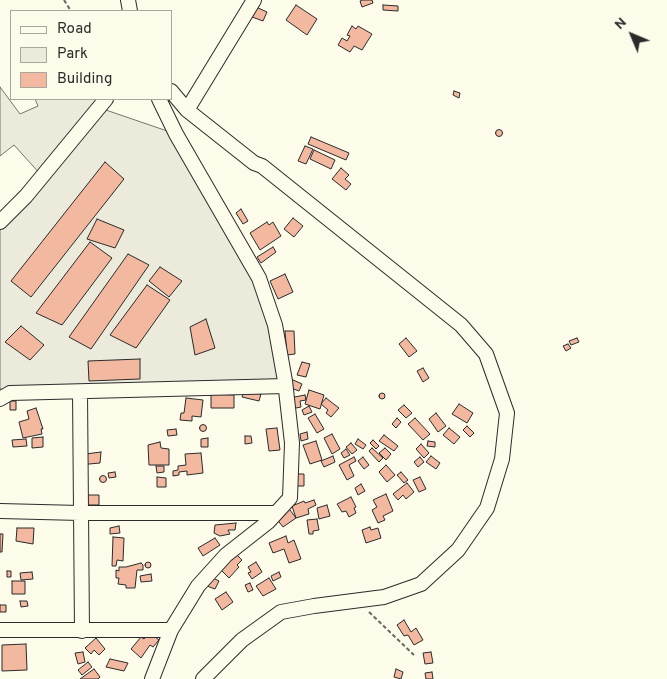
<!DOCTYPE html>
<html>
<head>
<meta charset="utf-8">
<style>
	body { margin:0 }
	#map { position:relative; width:667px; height:679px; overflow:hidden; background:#fdfbea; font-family:Overpass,sans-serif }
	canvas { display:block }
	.legend { position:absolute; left:10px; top:10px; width:162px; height:90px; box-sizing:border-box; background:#fdfbea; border:1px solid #a9a89e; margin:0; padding:6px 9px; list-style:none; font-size:15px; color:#2b2b2b }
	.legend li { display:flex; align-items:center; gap:10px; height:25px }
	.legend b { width:25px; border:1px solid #a9a89e }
	.north { position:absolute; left:607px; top:10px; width:50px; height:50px; -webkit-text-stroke:4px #fdfbea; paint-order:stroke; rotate:315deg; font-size:14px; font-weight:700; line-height:20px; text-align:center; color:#2b2b2b }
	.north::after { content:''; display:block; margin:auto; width:18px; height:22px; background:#2b2b2b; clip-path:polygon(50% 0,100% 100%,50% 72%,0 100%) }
</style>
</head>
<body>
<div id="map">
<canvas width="667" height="679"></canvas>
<ul class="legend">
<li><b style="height:6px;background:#fdfbea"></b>Road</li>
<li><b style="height:14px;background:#ecebdb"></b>Park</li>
<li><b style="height:14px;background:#f2b8a0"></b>Building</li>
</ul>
<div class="north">N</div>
</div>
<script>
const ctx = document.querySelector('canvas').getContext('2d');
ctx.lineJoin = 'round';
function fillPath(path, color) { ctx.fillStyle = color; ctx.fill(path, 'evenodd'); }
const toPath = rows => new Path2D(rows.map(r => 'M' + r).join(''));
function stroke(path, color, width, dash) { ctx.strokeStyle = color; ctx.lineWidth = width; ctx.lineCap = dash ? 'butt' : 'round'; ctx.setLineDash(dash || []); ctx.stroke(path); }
const green = toPath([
	[0,87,20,114,38,106,35,99,106,99,100,108,176,134,259,278,285,381,0,389,0,222,42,176,14,145,0,156,0,87]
]);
fillPath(green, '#ecebdb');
stroke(green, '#74746e', 1);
const building = toPath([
	[362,0,372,0,373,3,362,7,360,1,362,0],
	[296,5,317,19,307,35,286,20,296,5],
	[383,5,398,6,398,11,383,10,383,5],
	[256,7,267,12,263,21,252,17,256,7],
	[352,26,356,29,358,26,372,34,362,50,354,46,350,52,338,45,342,38,347,41,350,36,347,35,352,26],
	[454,91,460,93,459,98,453,95,454,91],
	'495.5 133a3.5 3.5 0 1 1 7 0a3.5 3.5 0 1 1-7 0Z',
	[311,137,349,153,346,160,308,144,311,137],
	[305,146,313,149,306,164,298,161,305,146],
	[314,150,335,160,331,169,310,159,314,150],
	[105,162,124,179,31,297,11,281,105,162],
	[341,168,349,175,345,179,351,184,346,190,332,179,341,168],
	[241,209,248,221,243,224,236,213,241,209],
	[293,218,303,226,294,237,284,229,293,218],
	[97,219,124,230,115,248,87,239,97,219],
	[267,222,269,225,273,222,281,236,260,250,250,233,267,222],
	[90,242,112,258,62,325,36,313,90,242],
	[273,247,276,252,261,263,257,257,273,247],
	[128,254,149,265,91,349,69,337,128,254],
	[160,267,182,281,169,297,149,281,160,267],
	[285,274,293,292,278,299,270,281,285,274],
	[147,285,170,300,136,348,110,335,147,285],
	[206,319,215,348,195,355,190,327,206,319],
	[21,326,44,345,30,360,5,342,21,326],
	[285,331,294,331,295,354,287,355,285,331],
	[406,338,417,351,409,357,399,344,406,338],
	[577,338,579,342,571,345,569,341,577,338],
	[568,344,571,348,566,351,563,346,568,344],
	[140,359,140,379,89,381,88,361,140,359],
	[302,362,310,364,306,377,297,375,302,362],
	[423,368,429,378,423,382,417,371,423,368],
	[291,379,302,384,299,391,288,387,291,379],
	[309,390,324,395,320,409,305,404,309,390],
	[244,391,261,394,259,401,242,397,244,391],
	'379 396a3 3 0 1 1 6 0a3 3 0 1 1-6 0Z',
	[211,394,234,395,234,408,211,408,211,394],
	[305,395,306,400,300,401,301,407,291,409,289,398,305,395],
	[186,398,203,400,201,417,192,416,192,421,180,420,181,413,184,413,186,398],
	[326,398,339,408,331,417,326,413,328,410,321,404,326,398],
	[10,401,16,401,16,410,10,410,10,401],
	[459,404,473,413,467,423,452,414,459,404],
	[404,405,412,413,406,418,398,410,404,405],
	[309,406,312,412,304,415,302,410,309,406],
	[36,408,43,429,41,429,42,434,23,438,19,422,29,419,27,411,36,408],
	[436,413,446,426,438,432,429,419,436,413],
	[315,414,324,429,317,433,308,418,315,414],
	[397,418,401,422,396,428,392,424,397,418],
	[415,418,430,434,423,440,408,424,415,418],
	'199.5 428a3.5 3.5 0 1 1 7 0a3.5 3.5 0 1 1-7 0Z',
	[467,426,474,433,470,437,463,430,467,426],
	[277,428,280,450,269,451,266,429,277,428],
	[449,428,460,437,454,444,443,435,449,428],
	[176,429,177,435,168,436,167,430,176,429],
	[307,432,308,439,301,441,300,434,307,432],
	[332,434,340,449,332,454,324,438,332,434],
	[384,435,398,446,394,451,379,441,384,435],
	[245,436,251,436,252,443,245,444,245,436],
	[43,437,43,447,32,448,32,438,43,437],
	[208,438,208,447,201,447,201,439,208,438],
	[26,439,27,446,13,447,12,440,26,439],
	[358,439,366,445,363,449,355,444,358,439],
	[373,440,379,446,376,449,370,443,373,440],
	[316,441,322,460,310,464,303,445,316,441],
	[428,441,435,442,435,447,427,446,428,441],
	[160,442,161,448,169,449,169,465,149,465,148,445,160,442],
	[351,443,357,450,352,454,346,447,351,443],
	[421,444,429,453,424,458,416,449,421,444],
	[372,448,383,458,379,462,369,451,372,448],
	[385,448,391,454,386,460,379,453,385,448],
	[346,449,350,455,344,458,341,453,346,449],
	[101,452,100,463,78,465,78,455,101,452],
	[201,453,203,473,187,475,187,471,179,472,179,475,173,476,173,471,178,470,178,466,186,465,185,454,201,453],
	[333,456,335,462,324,467,321,461,333,456],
	[431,456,440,463,436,469,426,462,431,456],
	[354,457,356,461,349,465,354,476,347,480,339,465,354,457],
	[363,457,369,465,364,469,358,461,363,457],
	[420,457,424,462,418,467,414,462,420,457],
	[386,465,395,475,387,482,379,472,386,465],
	[156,466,164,466,164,472,157,473,156,466],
	[115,472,116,477,109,478,108,473,115,472],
	[401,472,408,480,404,483,397,475,401,472],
	[296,474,304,474,304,486,296,486,296,474],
	'99.5 479a3.5 3.5 0 1 1 7 0a3.5 3.5 0 1 1-7 0Z',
	[157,477,166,478,166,487,157,487,157,477],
	[420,477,426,489,419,492,413,480,420,477],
	[407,483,414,492,406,499,403,495,398,500,393,494,407,483],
	[361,484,365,491,358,495,355,488,361,484],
	[386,494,393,511,383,516,385,520,378,523,372,510,377,507,373,500,386,494],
	[85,495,99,495,99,505,85,505,85,495],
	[351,497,356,507,354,508,356,513,349,517,346,511,342,512,337,504,351,497],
	[314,500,316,505,308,509,309,514,296,518,292,506,304,501,305,503,314,500],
	[327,505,330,516,319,519,317,508,327,505],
	[287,506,296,518,283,527,276,518,287,506],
	[317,519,319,530,313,531,313,534,309,534,307,520,317,519],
	[236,523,235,530,228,530,230,534,220,536,214,533,215,525,236,523],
	[119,526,120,533,110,534,110,528,119,526],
	[370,527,371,530,378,528,381,538,366,543,362,530,370,527],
	[17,528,34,528,33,544,16,541,17,528],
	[0,534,3,534,2,552,0,552,0,534],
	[286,536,288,543,294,540,301,559,289,563,284,549,273,553,269,543,286,536],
	[113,537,124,538,123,561,117,560,116,566,112,566,113,537],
	[215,538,220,545,203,556,198,548,215,538],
	[235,553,242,560,237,565,239,567,229,578,220,569,235,553],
	'145 565a3 3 0 1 1 6 0a3 3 0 1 1-6 0Z',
	[256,562,262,572,252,579,248,573,251,572,248,567,256,562],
	[141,563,143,565,143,570,137,570,135,588,126,588,126,585,118,584,119,578,116,578,116,570,119,571,119,567,126,567,141,563],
	[7,571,11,571,11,577,7,577,7,571],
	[32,572,33,579,21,580,20,573,32,572],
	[279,572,281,577,273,581,271,576,279,572],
	[151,574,152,581,141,582,140,576,151,574],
	[211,577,219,581,215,589,207,586,211,577],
	[269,578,276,589,263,596,256,586,269,578],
	[12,581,25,581,25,594,12,594,12,581],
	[250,583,253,590,248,592,245,585,250,583],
	[226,592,233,602,222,610,215,599,226,592],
	[20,601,27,601,28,606,21,607,20,601],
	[0,605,6,605,6,612,0,612,0,605],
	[404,620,411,632,416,628,423,640,414,645,408,635,404,636,397,625,404,620],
	[149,632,159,640,153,647,150,645,141,658,131,649,141,637,144,639,149,632],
	[96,638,105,649,99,655,94,650,91,654,85,648,96,638],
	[26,644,27,670,2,671,2,645,26,644],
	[83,652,85,662,78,664,75,653,83,652],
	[431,652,433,663,425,664,423,653,431,652],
	[110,659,128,663,124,671,106,667,110,659],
	[88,662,92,667,82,675,78,670,88,662],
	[94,669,100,677,98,679,80,679,94,669],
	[396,669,403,672,401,679,394,677,396,669],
	[432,672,433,679,426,679,425,673,432,672]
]);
fillPath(building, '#f2b8a0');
stroke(building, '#2b2b2b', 1);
const minor = toPath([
	[128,0,130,11],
	[171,91,187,110,254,163,262,166,461,325,486,354,507,413,502,459,487,508,458,550,421,584,384,597,314,606,281,612,242,640,203,679],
	[187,110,254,0],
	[0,222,26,196,106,99],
	[80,392,82,631],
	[0,399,10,393,285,386],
	[0,511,80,513,276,513],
	[0,630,171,630],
	[152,679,171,630,198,586,226,555,268,522,290,498,292,443,285,381,275,325,259,278,176,134,159,99]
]);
stroke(minor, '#2b2b2b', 16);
stroke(toPath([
	[64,0,71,11],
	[369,612,414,655]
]), '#6a6964', 2, [4, 2.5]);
stroke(minor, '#fdfbea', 14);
</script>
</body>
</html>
